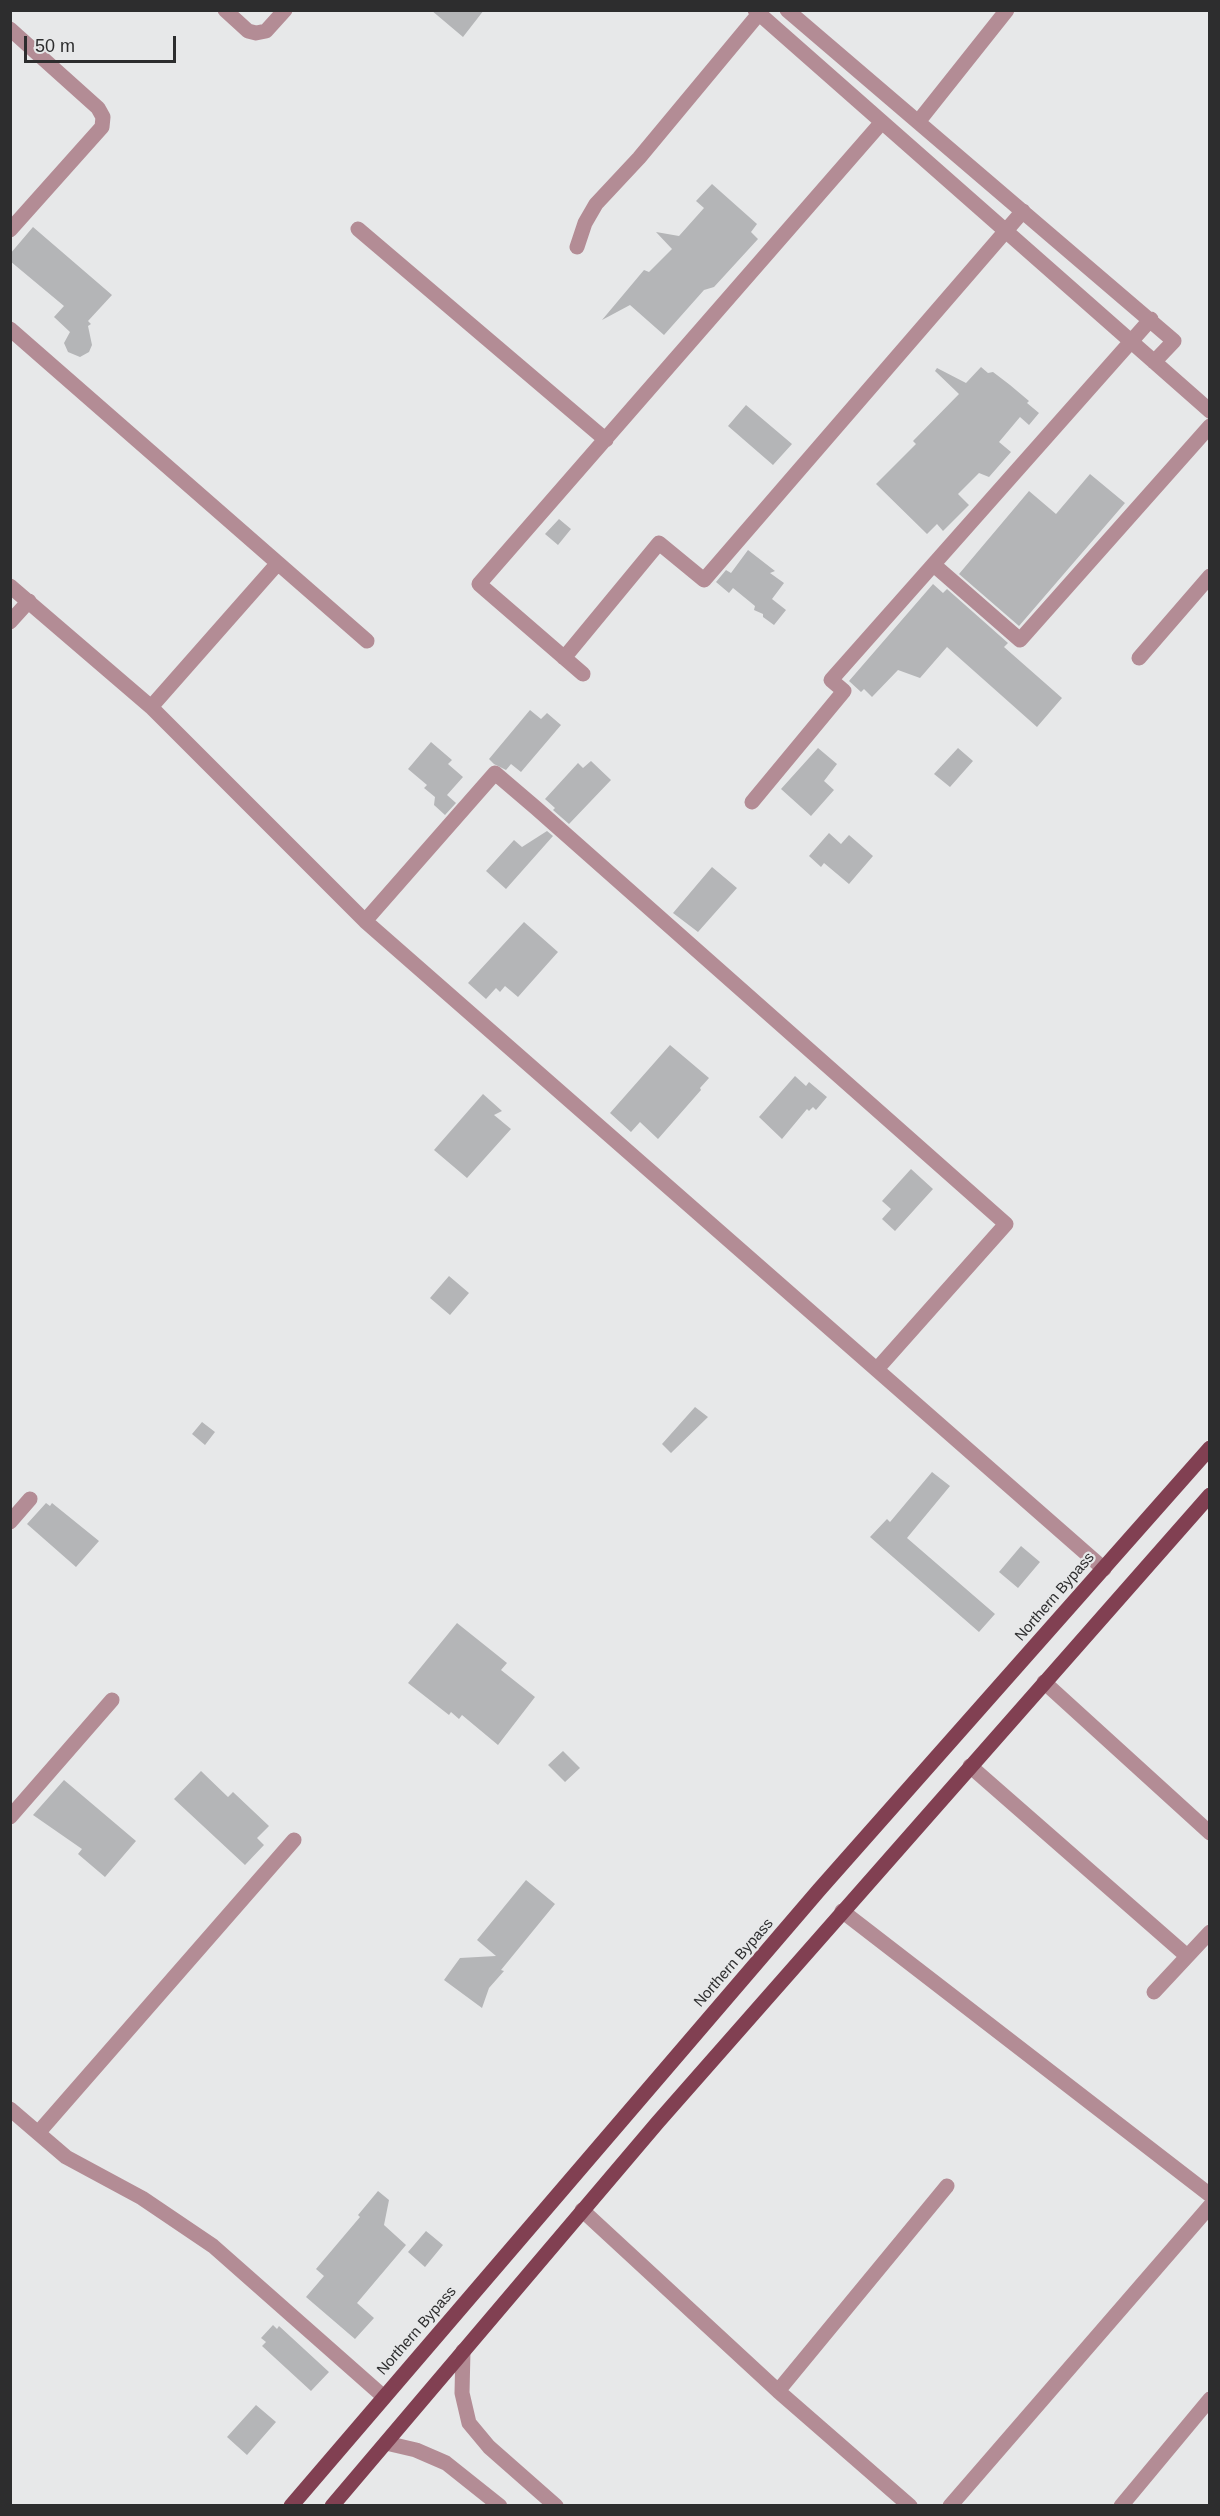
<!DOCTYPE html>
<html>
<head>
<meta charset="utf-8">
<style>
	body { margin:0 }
	#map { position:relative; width:1220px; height:2516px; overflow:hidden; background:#e7e8e9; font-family:Arial,sans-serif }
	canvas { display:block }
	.frame { position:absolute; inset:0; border:12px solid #2d2d2e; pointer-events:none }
	.scale { position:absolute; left:24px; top:36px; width:152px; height:27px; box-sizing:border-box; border:3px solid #2d2d2e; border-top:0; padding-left:8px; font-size:18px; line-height:21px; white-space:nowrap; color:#2d2d2e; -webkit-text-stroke:4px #e7e8e9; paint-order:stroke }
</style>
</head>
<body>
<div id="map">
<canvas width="1220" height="2516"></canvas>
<div class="frame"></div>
<div class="scale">50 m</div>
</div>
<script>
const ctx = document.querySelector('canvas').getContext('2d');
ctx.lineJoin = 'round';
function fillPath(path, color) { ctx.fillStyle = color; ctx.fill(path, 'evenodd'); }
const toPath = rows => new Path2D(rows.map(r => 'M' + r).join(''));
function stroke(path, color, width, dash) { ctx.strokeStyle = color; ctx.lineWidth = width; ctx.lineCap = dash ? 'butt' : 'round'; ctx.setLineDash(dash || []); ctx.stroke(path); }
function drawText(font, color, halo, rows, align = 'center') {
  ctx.font = font + ' Arial,sans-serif'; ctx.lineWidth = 4.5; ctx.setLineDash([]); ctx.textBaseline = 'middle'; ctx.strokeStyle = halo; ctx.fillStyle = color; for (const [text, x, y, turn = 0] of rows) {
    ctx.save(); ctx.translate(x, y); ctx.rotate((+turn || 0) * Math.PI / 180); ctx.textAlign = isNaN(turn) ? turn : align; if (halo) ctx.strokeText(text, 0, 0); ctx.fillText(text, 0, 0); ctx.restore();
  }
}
fillPath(toPath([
	[431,10,484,10,463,37],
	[712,184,757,224,751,232,758,239,714,287,704,290,664,335,630,305,602,320,644,270,649,272,672,249,656,232,679,236,704,208,696,201],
	[33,227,112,295,88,321,91,324,88,326,92,345,89,352,80,357,68,352,64,343,70,332,54,317,64,306,10,261,10,254],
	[981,367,988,373,993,372,1010,385,1029,401,1027,403,1039,413,1029,425,1020,417,999,442,1011,452,989,477,979,473,958,494,969,505,943,531,937,524,927,534,876,484,916,444,913,441,959,394,935,371,937,368,966,383],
	[746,405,792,444,773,465,728,426],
	[1090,474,1125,503,1019,626,959,574,1029,491,1056,514],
	[559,519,571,529,558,545,545,534],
	[748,550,775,571,770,573,784,583,772,599,786,610,774,625,763,617,763,614,754,610,755,606,733,588,729,593,716,582,726,570,731,573],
	[933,584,943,593,947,589,1008,643,1004,647,1062,698,1037,727,947,647,920,678,898,670,872,697,864,689,861,692,849,681],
	[530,710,541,719,547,713,561,725,521,772,511,764,506,770,494,764,489,759],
	[431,742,452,760,448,764,463,777,447,795,456,803,445,815,434,805,435,797,424,788,427,785,408,769],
	[818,748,837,764,824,781,834,790,811,816,781,789],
	[958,748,973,761,950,787,934,774],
	[591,761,611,780,569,824,553,810,555,808,545,799,578,763,583,768],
	[547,831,553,836,506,889,486,871,514,840,522,847],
	[829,833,841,844,849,835,873,856,849,884,824,863,821,867,809,856],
	[712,867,737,888,698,932,673,913],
	[524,922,558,952,518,997,505,986,500,992,496,988,486,999,468,983],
	[670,1045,709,1078,700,1088,701,1090,658,1139,640,1122,631,1132,610,1113],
	[795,1076,806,1086,809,1082,827,1097,816,1110,813,1107,809,1111,807,1109,782,1139,759,1117],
	[483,1094,502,1111,494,1115,511,1129,467,1178,434,1150],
	[911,1169,933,1189,895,1231,882,1219,891,1209,882,1201],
	[449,1276,469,1293,450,1315,430,1298],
	[695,1407,708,1417,671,1453,662,1444],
	[202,1422,215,1432,205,1445,192,1434],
	[932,1472,950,1486,907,1538,995,1614,979,1632,870,1537,887,1519,890,1522],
	[46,1503,50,1506,52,1503,99,1541,76,1567,27,1524],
	[1021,1546,1040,1562,1018,1588,999,1572],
	[457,1623,507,1663,501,1670,535,1697,498,1745,462,1715,459,1719,451,1712,449,1715,408,1683],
	[563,1751,580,1768,565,1782,548,1765],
	[201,1771,228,1797,233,1792,269,1826,257,1838,264,1845,245,1865,174,1799],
	[64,1780,136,1841,105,1877,78,1854,82,1849,33,1815],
	[526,1880,555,1904,501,1970,504,1971,489,1988,482,2008,444,1980,460,1958,496,1956,477,1940],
	[378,2191,389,2200,384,2225,406,2245,357,2303,374,2318,355,2339,306,2297,324,2276,316,2269,360,2217,358,2215],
	[426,2231,443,2245,425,2267,408,2252],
	[273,2325,277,2329,279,2326,329,2372,311,2391,262,2346,266,2342,261,2338],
	[256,2405,276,2422,247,2455,227,2437]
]), '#b4b5b7');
stroke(toPath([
	[225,10,248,31,256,33,266,31,285,10],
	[755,10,1210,411],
	[787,10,1174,341,1154,362],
	[10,29,98,108,103,117,102,127,10,230],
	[918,122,1007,10],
	[358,229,606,440],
	[577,247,585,223,596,204,639,158,762,10],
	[10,329,367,641],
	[934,565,1020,640,1210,426],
	[10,586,151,707,365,921,1104,1569],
	[10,622,29,601],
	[564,658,659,543,704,580,1023,211],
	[1139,658,1210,576],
	[583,674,479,584,882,122],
	[151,707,278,563],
	[752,802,844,691,831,680,1151,319],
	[365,921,495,773,536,808,1006,1224,877,1369],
	[10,1522,30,1499],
	[1044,1682,1210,1833],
	[970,1766,1187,1956],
	[10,1817,112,1700],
	[842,1911,1210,2195],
	[1154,1992,1210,1932],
	[10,2109,66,2157,142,2198,213,2246,384,2397],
	[38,2133,294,1840],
	[582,2210,778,2391,910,2506],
	[463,2351,462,2393,469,2423,489,2447,556,2506],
	[778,2391,947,2186],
	[386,2443,416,2450,446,2463,500,2506],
	[950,2506,1210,2206],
	[1121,2506,1210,2399]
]), '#b38c95', 15);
stroke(toPath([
	[291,2506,819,1890,1210,1448],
	[332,2506,658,2122,1210,1495]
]), '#814052', 15);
drawText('15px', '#2d2d2e', '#e7e8e9', [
	["Northern Bypass",1055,1597,-49],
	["Northern Bypass",734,1963,-49],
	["Northern Bypass",417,2331,-49]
]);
</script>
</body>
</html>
